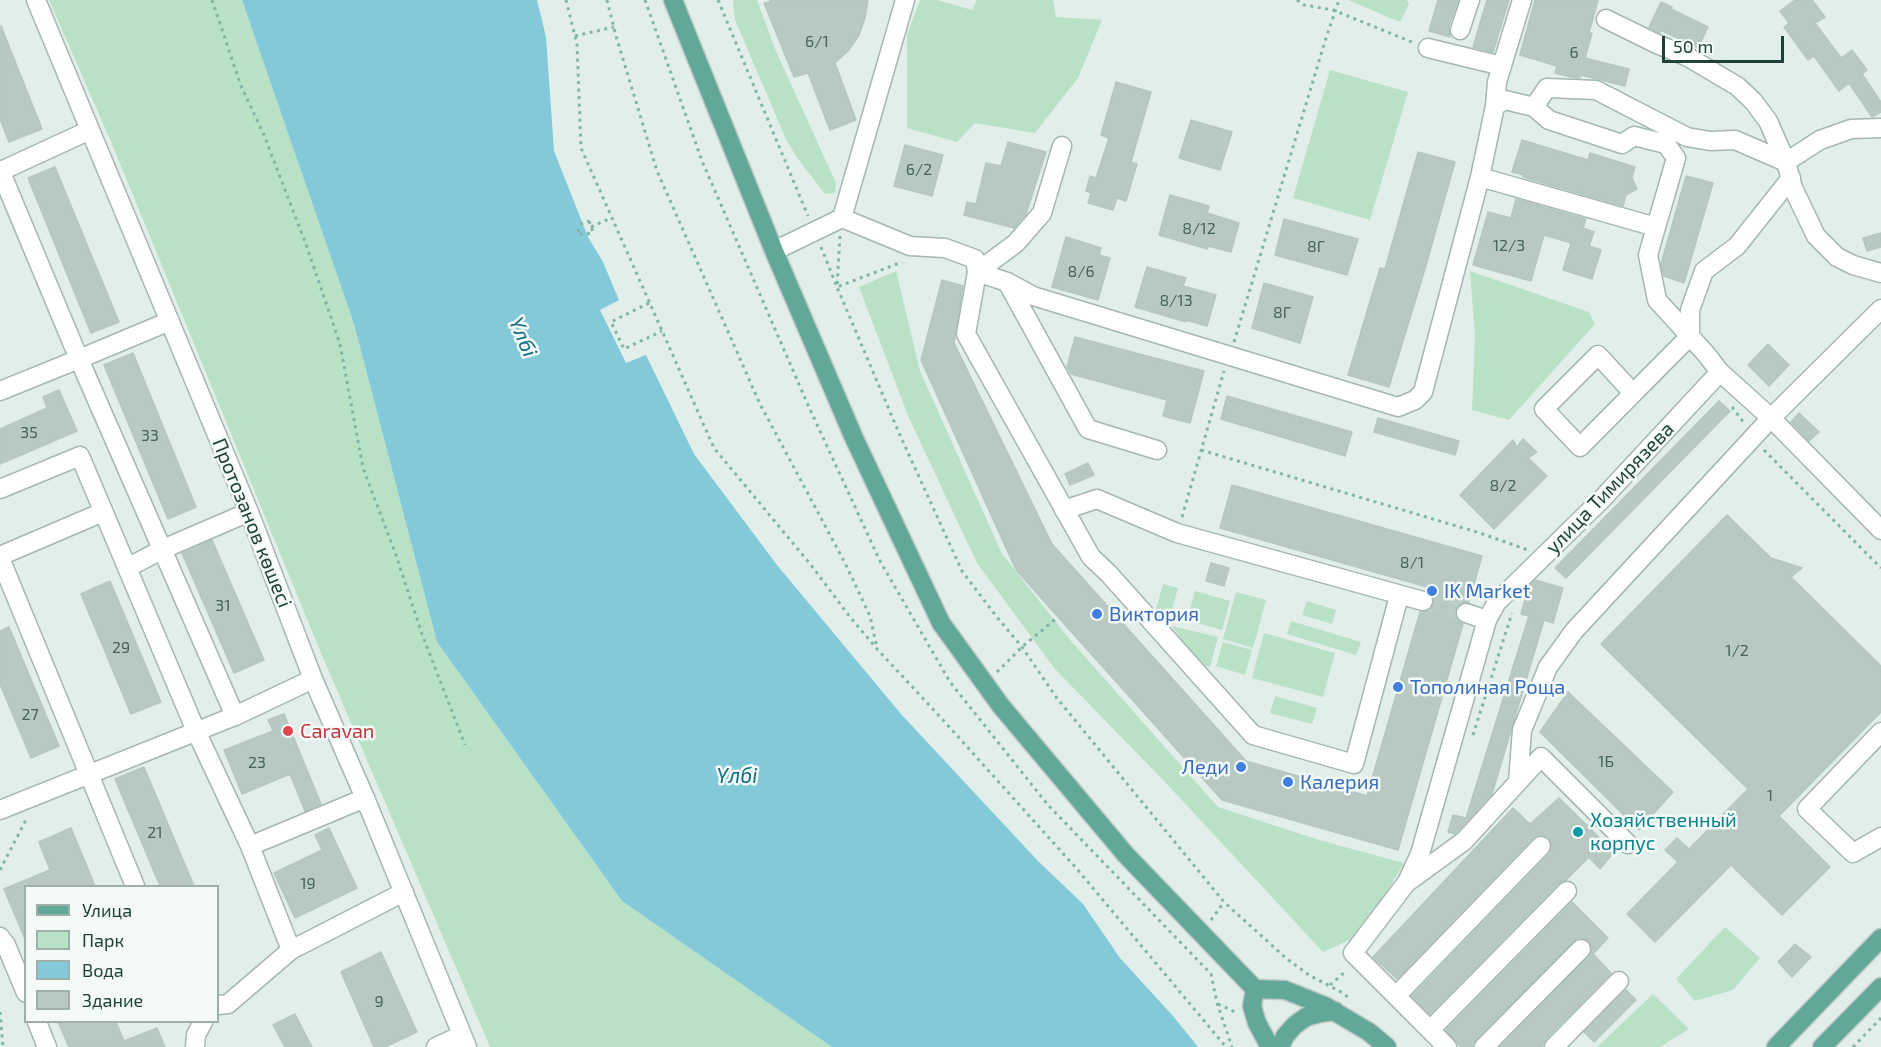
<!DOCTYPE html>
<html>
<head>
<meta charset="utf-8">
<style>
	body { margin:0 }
	#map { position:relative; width:1881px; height:1047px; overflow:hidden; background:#e2eee9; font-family:"Exo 2",sans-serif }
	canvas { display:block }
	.legend { position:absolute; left:24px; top:885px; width:195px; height:138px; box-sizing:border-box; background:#f3faf7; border:2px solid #9fb0ab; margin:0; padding:8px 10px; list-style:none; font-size:18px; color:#20413a }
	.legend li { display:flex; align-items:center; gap:12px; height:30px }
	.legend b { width:30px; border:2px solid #9fb0ab }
	.scale { position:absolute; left:1662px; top:36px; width:122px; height:27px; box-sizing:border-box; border:3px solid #20413a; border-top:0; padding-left:8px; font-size:18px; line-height:21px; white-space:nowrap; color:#20413a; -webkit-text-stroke:4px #f3faf7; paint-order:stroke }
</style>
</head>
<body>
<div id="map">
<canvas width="1881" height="1047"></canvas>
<ul class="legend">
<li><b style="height:8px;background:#62a899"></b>Улица</li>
<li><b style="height:16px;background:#b9e1c5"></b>Парк</li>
<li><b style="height:16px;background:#84c9d9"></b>Вода</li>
<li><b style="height:16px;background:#b7c9c2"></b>Здание</li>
</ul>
<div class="scale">50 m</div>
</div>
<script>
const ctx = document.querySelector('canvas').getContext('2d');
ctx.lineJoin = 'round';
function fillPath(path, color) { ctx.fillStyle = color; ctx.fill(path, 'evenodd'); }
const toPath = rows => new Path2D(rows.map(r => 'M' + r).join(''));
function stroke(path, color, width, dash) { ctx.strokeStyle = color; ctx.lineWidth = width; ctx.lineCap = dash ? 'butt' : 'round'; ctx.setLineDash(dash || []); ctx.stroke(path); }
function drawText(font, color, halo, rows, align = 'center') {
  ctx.font = font + ' "Exo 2",sans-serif'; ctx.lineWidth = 5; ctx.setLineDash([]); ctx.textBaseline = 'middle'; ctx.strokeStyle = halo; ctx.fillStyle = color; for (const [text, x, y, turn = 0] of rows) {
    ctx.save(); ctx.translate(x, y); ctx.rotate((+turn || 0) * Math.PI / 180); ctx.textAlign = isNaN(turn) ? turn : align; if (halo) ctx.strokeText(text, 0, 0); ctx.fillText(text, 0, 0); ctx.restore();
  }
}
fillPath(toPath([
	[49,0,242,0,354,324,437,642,622,901,832,1047,490,1047,321,653,112,144],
	[733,0,757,0,775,49,836,183,835,193,825,194,798,159,786,139,735,20],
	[920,0,937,0,972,10,977,0,1053,0,1056,17,1102,20,1078,78,1035,133,975,123,957,142,907,128,907,35],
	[1348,0,1407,0,1409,4,1400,22],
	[1330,70,1408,92,1370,220,1293,198],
	[896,271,920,371,1002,554,1071,641,1218,807,1319,840,1404,863,1362,934,1323,952,1165,782,1055,669,977,563,909,418,859,287],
	[1470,271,1589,312,1595,324,1509,420,1472,410,1475,335],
	[1163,584,1178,588,1168,624,1153,620],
	[1195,591,1230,601,1222,630,1187,620],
	[1236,592,1266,600,1253,648,1223,639],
	[1307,601,1336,610,1332,624,1302,615],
	[1291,621,1361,642,1356,655,1287,634],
	[1172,626,1218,637,1210,667,1197,663],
	[1264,633,1335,653,1323,697,1252,678],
	[1223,642,1252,650,1245,675,1216,666],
	[1275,696,1317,708,1312,724,1270,713],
	[1725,927,1760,958,1733,990,1695,1001,1676,979],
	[1653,994,1689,1029,1660,1047,1597,1047]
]), '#b9e1c5');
fillPath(toPath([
	[242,0,537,0,546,37,554,151,588,237,603,262,619,300,600,310,626,363,646,355,694,454,777,565,901,714,1038,861,1083,904,1120,958,1173,1016,1198,1047,832,1047,622,901,437,642,354,324]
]), '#84c9d9');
const building = toPath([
	[770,0,868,0,865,18,859,35,849,50,835,63,856,120,830,130,808,73,794,77,764,3,770,2,770,0],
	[1438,0,1458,0,1449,26,1450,37,1429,31,1438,0],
	[1487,0,1509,0,1493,52,1473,47,1487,0],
	[1535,0,1598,0,1589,33,1592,33,1585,58,1629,69,1625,86,1581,75,1580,78,1575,78,1555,73,1557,66,1520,55,1535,0],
	[1795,0,1812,0,1825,17,1815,23,1841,58,1852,50,1867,70,1862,74,1881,102,1881,112,1872,117,1849,83,1839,91,1814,56,1808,60,1784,27,1789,23,1780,11,1795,0],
	[1661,2,1672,7,1671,9,1708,27,1698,48,1661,30,1660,33,1649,27,1661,2],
	[1,26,42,129,9,142,0,119,1,26],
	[1116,82,1151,92,1131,162,1137,164,1126,201,1117,198,1113,210,1088,203,1091,193,1086,191,1090,176,1096,178,1109,138,1101,135,1116,82],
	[1191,120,1232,132,1220,170,1179,158,1191,120],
	[1522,140,1588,160,1590,153,1635,167,1632,178,1637,189,1626,195,1623,206,1523,177,1524,175,1512,172,1522,140],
	[1008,142,1046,152,1026,214,1014,228,964,215,967,202,976,204,986,163,1001,166,1008,142],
	[905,145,943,155,932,196,894,186,905,145],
	[1418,152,1455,162,1425,269,1389,387,1348,375,1380,268,1385,269,1418,152],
	[55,167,119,322,91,333,28,178,55,167],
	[1686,176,1713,183,1684,283,1664,276,1661,264,1686,176],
	[1170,195,1209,206,1207,213,1239,223,1231,252,1208,246,1207,249,1159,235,1170,195],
	[1516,199,1586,219,1583,228,1594,232,1589,246,1601,250,1592,279,1563,270,1571,243,1544,235,1531,281,1473,265,1488,212,1511,218,1516,199],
	[1284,219,1358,239,1347,275,1275,255,1284,219],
	[1881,233,1881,247,1867,251,1863,238,1881,233],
	[1066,237,1101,248,1099,255,1110,258,1098,300,1052,287,1066,237],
	[1147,267,1186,278,1183,286,1216,295,1207,326,1186,320,1186,322,1135,307,1147,267],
	[942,280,963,286,954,343,1052,544,1246,761,1367,796,1420,612,1430,609,1434,605,1434,599,1431,594,1426,590,1427,587,1220,528,1232,485,1482,556,1469,602,1459,604,1455,610,1457,620,1463,624,1398,850,1222,800,1016,570,921,360,942,280],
	[1264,283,1313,297,1300,343,1252,328,1264,283],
	[1075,337,1204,371,1190,423,1163,416,1167,400,1071,374,1067,367,1075,337],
	[1768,344,1789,365,1769,386,1748,365,1768,344],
	[133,353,196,507,168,519,104,365,133,353],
	[59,390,77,431,0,464,0,429,47,408,43,397,59,390],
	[1227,396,1352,432,1345,456,1221,419,1227,396],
	[1719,401,1730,411,1566,578,1555,568,1719,401],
	[1799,413,1819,432,1809,441,1791,422,1799,413],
	[1378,418,1459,441,1455,455,1374,432,1378,418],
	[1523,439,1537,452,1528,458,1547,476,1494,529,1460,495,1513,440,1517,447,1523,439],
	[1088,463,1094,475,1070,485,1065,474,1088,463],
	[1727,515,1771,558,1802,568,1791,577,1881,666,1881,712,1779,816,1830,867,1782,915,1731,865,1655,942,1627,914,1678,862,1665,850,1677,838,1689,849,1748,789,1601,644,1727,515],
	[212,540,264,660,234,673,182,553,212,540],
	[1211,563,1229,568,1224,586,1206,581,1211,563],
	[1535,580,1563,588,1553,623,1544,620,1492,794,1456,833,1455,834,1448,832,1453,815,1466,818,1529,616,1521,614,1529,586,1535,580],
	[110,581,161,702,131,714,81,594,110,581],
	[9,627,59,746,31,758,0,684,0,631,9,627],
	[1568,692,1673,792,1639,830,1540,732,1568,692],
	[284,714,321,804,305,811,290,774,242,794,224,750,273,731,268,720,284,714],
	[144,767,194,886,160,886,115,779,144,767],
	[1559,798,1614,852,1600,869,1589,857,1566,880,1559,883,1430,1014,1412,996,1549,854,1552,848,1549,838,1543,835,1537,835,1533,838,1397,979,1373,957,1513,808,1530,824,1559,798],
	[71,828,95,886,26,886,25,939,4,889,50,870,39,842,71,828],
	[329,828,357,888,295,918,274,873,322,850,315,835,329,828],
	[1572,902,1608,938,1593,954,1611,973,1546,1039,1542,1047,1500,1047,1589,956,1592,947,1589,941,1583,938,1577,938,1476,1039,1473,1047,1461,1047,1446,1030,1572,902],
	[1795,944,1811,957,1792,977,1778,962,1795,944],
	[381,952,417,1032,385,1047,374,1047,341,972,381,952],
	[1626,990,1636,1000,1594,1042,1584,1032,1626,990],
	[295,1014,312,1047,285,1047,273,1025,295,1014],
	[58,1022,116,1022,124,1041,157,1028,165,1047,69,1047,58,1022]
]);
fillPath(building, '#b7c9c2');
stroke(building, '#b4c8c1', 1.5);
stroke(toPath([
	[1423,601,1466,613]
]), '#bbcbc6', 18, [18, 9]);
const minor = toPath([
	[36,0,249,512,313,679,365,798,467,1047],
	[1460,30,1470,0],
	[1428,48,1502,66],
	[1495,106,1497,82,1522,0],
	[1534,107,1547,88,1596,90,1687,137,1710,141,1735,140,1786,162,1768,121,1753,101,1737,86,1688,57,1657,44,1606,19],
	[1881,128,1851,129,1820,140,1786,162,1793,188,1816,236,1837,257,1853,265,1881,273],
	[0,170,79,359,0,391],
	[1,171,90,130],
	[842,218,910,246,945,248,975,259,977,272,966,334,1091,557,1109,574,1253,735,1354,764,1399,596],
	[1656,227,1480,177,1495,106,1505,100,1534,107,1549,120,1622,144,1634,136,1666,144,1676,158,1648,255,1657,300,1706,354,1720,372],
	[774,251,842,218,905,0],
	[977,272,1007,282,1033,296,1398,407,1415,400,1423,392,1480,177],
	[977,272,1016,243,1042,213,1062,146],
	[1007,282,1088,429,1157,450],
	[1881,309,1771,418,1881,530],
	[170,321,79,359,235,716],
	[1633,393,1598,355,1544,409,1580,447,1690,336,1690,310,1704,271,1737,246,1791,178],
	[0,489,80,456,196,731,250,846,291,950],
	[1064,510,1097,499,1177,533,1423,601],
	[0,556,103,512],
	[0,558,135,886],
	[127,568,163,549,249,512],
	[1466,613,1487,620],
	[1881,732,1807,809,1853,853,1881,837],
	[1518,782,1522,730,1548,667,1574,631,1771,418,1720,372,1601,500,1497,602,1487,620,1420,854,1407,882,1353,953,1396,996,1541,846],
	[0,810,235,716,313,679],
	[250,846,365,798],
	[1409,881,1464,841,1541,757,1628,844],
	[0,937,6,945,26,993],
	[1396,996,1447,1047],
	[218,1005,228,1004,291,950,404,892],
	[37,1022,47,1047],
	[1430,1030,1567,891],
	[195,1047,196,1035,203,1022],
	[436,1047,462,1035],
	[1484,1047,1581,949],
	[1554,1047,1619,981]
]);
const major = toPath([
	[673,0,774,251,854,438,941,623,1001,706,1126,855,1255,989,1252,1006,1257,1023,1270,1047],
	[1255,989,1285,990,1325,1006,1369,1032,1387,1047],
	[1280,1047,1285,1036,1295,1025,1306,1017,1320,1013,1335,1011],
	[1776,1047,1881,938],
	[1822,1047,1881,987]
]);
stroke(minor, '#a4b7b1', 21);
stroke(major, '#c1cac8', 21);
stroke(toPath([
	[212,0,241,86,264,135,307,247,340,344,363,468,396,555,422,634,465,745],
	[566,0,577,44,581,148,714,448,811,565,850,617,878,650,943,720,1077,869,1226,1047],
	[607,0,616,36,657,171,760,404,845,563,870,616,877,648],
	[645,0,702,161,808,405,880,561,950,682,1048,805,1211,974,1217,1003,1232,1047],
	[718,0,808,216],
	[1297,0,1304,5,1333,10,1412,42],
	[575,36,614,27],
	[589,221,593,232,584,235,577,233,581,224,589,221],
	[591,227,611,218],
	[840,236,837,287,899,433,962,571,996,616,1022,647,1056,697,1224,902,1287,959,1309,975,1343,993,1350,999],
	[821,247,837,287,902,262],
	[649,303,611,322,624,349,662,331],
	[1234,342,1326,38,1339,0],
	[1732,407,1744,423],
	[1201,450,1480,533,1528,550],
	[1764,450,1881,568],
	[1182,517,1224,371],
	[997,672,1022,647,1058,617],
	[1473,735,1512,613],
	[0,870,27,818],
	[1211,920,1224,902],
	[1330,985,1347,970],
	[1218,1004,1237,1013],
	[0,1012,3,1047],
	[1853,1047,1881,1018]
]), '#7fb5a6', 3, [3, 4.5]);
stroke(minor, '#fff', 18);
stroke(major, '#62a899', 18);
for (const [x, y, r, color] of [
	[1432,591,6,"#3f7fe0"],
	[1097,614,6,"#3f7fe0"],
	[1398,687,6,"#3f7fe0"],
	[288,731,6,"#e0444e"],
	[1241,767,6,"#3f7fe0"],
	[1288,782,6,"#3f7fe0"],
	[1578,832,6,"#0f9aa8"]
]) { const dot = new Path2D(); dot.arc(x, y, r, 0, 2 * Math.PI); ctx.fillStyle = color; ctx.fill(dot); stroke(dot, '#f3faf7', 2); }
drawText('16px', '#46635c', null, [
	["6/1",817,42],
	["6",1574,53],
	["6/2",919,170],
	["8/12",1199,229],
	["12/3",1509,246],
	["8Г",1316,247],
	["8/6",1081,272],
	["8/13",1176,301],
	["8Г",1282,313],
	["35",29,433],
	["33",150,436],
	["8/2",1503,486],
	["8/1",1412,563],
	["31",223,606],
	["29",121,648],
	["1/2",1737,651],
	["27",30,715],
	["1Б",1606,762],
	["23",257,763],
	["1",1770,796],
	["21",155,833],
	["19",308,884],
	["9",379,1002]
]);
drawText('20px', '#20413a', '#f3faf7', [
	["улица Тимирязева",1610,488,-46],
	["Протозанов көшесі",252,523,68]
]);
drawText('20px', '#366cbe', '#f3faf7', [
	["IK Market",1444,591],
	["Виктория",1109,614],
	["Тополиная Роща",1410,687],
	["Леди",1229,767,"right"],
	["Калерия",1300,782]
], 'left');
drawText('20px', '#be3a42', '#f3faf7', [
	["Caravan",300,731]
], 'left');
drawText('20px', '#0d838f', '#f3faf7', [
	["Хозяйственный",1590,820],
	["корпус",1590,843]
], 'left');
drawText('italic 21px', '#136d85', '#f3faf7', [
	["Үлбі",523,337,67],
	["Үлбі",737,776]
]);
</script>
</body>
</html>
